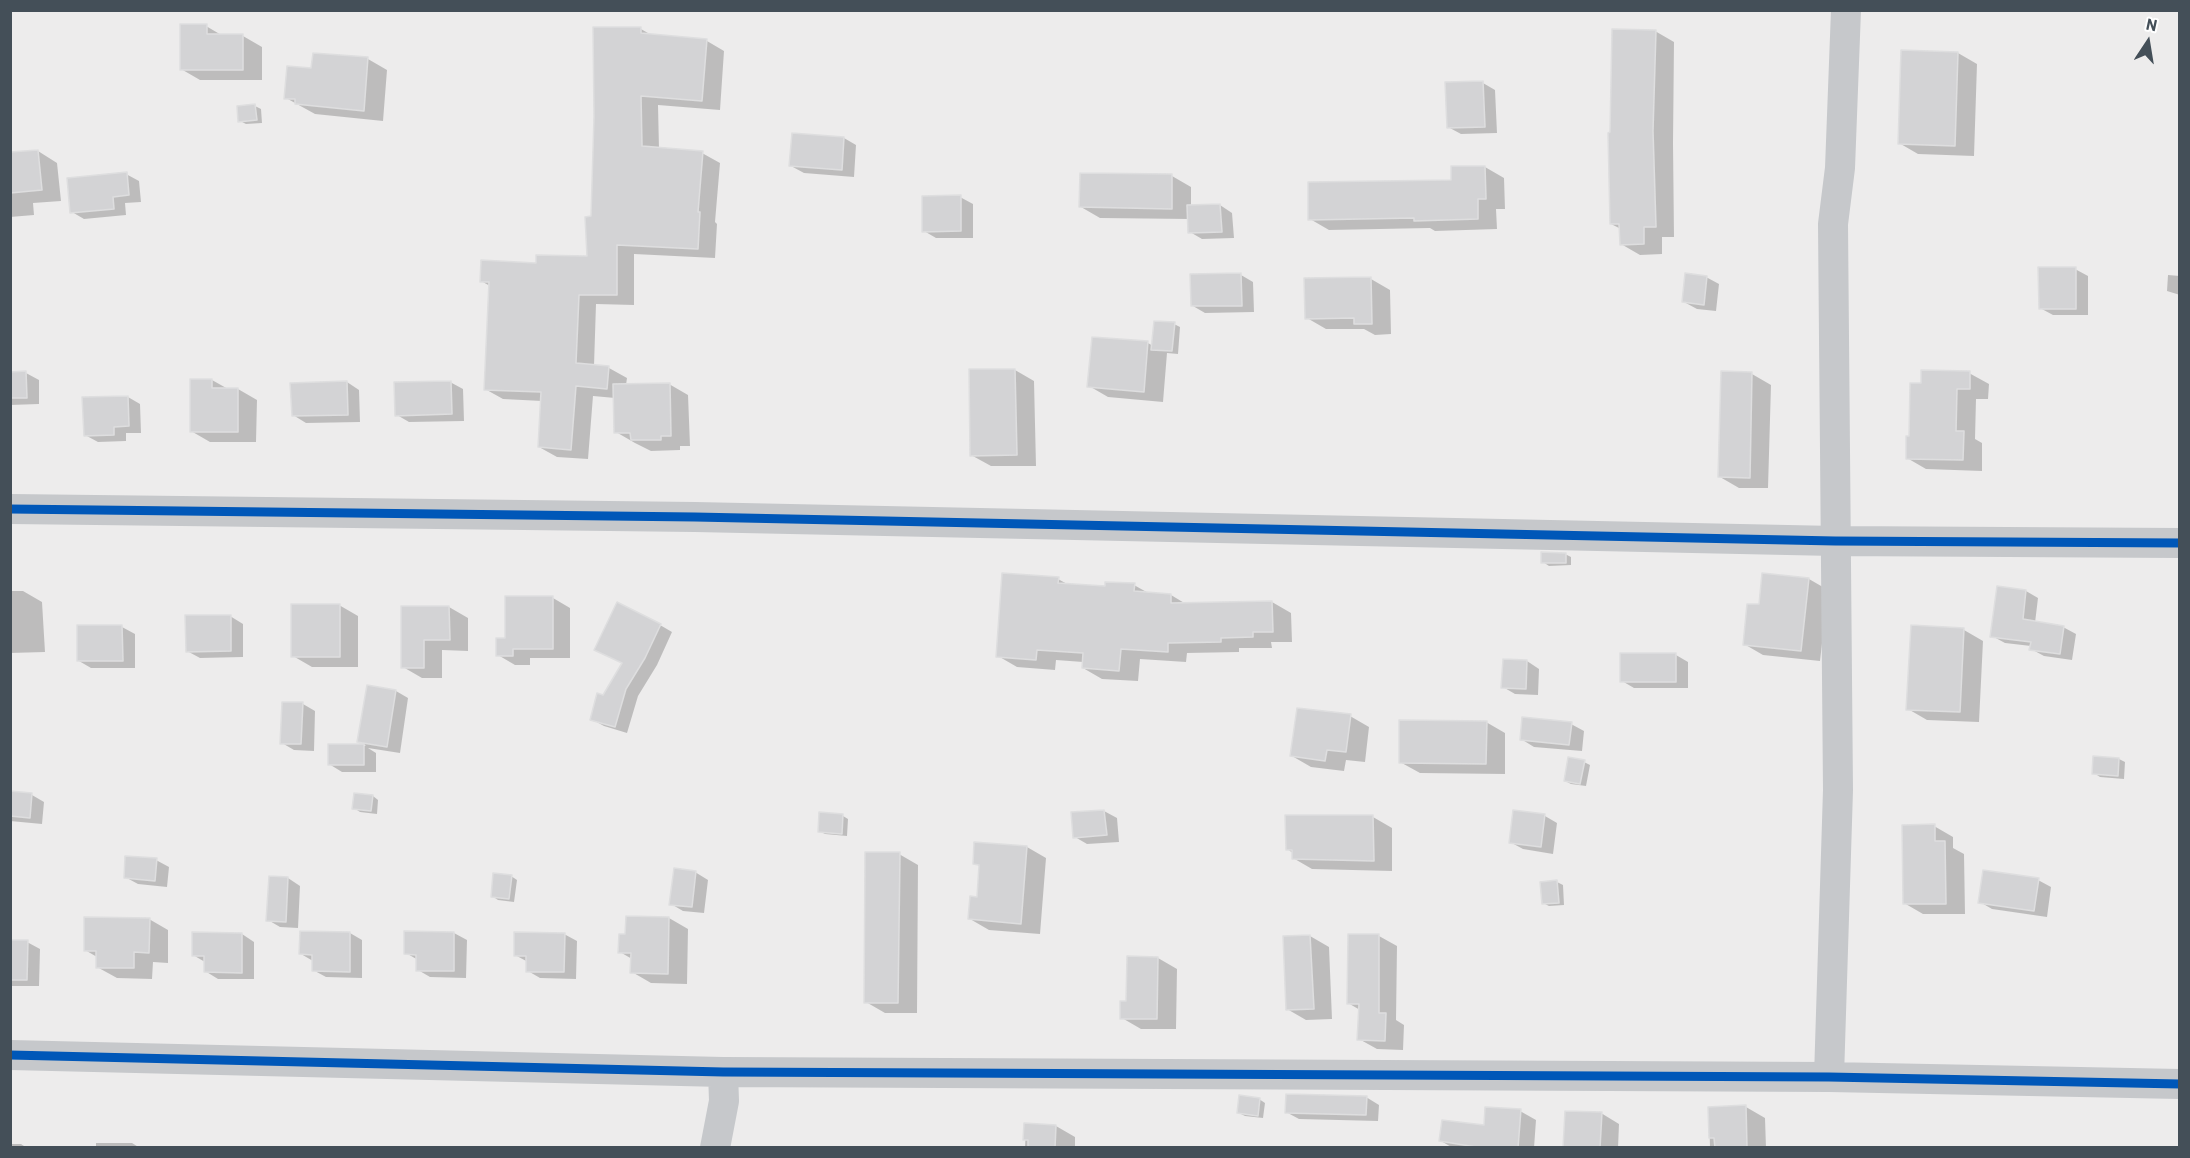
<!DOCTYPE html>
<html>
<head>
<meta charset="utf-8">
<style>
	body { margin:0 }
	#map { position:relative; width:2190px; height:1158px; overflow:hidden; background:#edecec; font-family:Barlow,sans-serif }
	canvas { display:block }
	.frame { position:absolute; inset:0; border:12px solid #444f58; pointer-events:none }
	.north { position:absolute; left:2118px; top:12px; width:60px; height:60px; -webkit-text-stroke:4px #fff; paint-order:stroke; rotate:12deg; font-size:16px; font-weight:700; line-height:24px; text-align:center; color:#444f58 }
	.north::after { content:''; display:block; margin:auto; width:21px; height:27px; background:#444f58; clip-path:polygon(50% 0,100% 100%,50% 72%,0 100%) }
</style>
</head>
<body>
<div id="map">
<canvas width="2190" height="1158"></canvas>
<div class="frame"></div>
<div class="north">N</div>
</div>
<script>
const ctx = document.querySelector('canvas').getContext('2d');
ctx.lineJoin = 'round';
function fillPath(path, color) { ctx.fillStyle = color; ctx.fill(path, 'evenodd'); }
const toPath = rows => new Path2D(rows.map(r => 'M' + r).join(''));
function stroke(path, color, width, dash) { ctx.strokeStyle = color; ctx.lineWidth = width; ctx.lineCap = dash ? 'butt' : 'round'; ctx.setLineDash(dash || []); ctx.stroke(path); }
fillPath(toPath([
	[206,26,223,36,243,36,262,47,262,80,200,80,181,69],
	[641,29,653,36,707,41,724,51,720,110,658,105,659,149,702,153,720,163,715,222,717,224,715,258,634,254,634,305,596,304,594,366,609,368,627,378,626,385,669,384,688,395,690,446,680,446,680,450,651,451,635,443,616,432,615,398,593,396,588,459,557,457,539,447,542,401,503,399,485,389,490,286,481,281,537,265,588,257,593,218],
	[1655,31,1674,42,1673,143,1674,237,1662,237,1662,254,1640,255,1621,244,1621,229,1611,224],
	[1958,53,1977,64,1974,156,1918,154,1899,143],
	[314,54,368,59,387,70,383,121,315,114,286,98,313,70],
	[1483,83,1495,90,1497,133,1461,134,1448,127],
	[255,106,261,109,262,123,246,124,240,121],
	[844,138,856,145,854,177,804,173,791,166],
	[38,151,57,163,61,201,33,203,34,215,10,217,10,154],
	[1485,167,1504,178,1505,209,1496,209,1497,229,1435,231,1430,228,1329,230,1310,219,1453,182],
	[126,174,139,181,141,202,125,203,126,215,84,219,72,212],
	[1172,176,1191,187,1191,206,1220,205,1232,213,1234,238,1202,239,1190,232,1189,219,1100,218,1081,207],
	[960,197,973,204,973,238,936,238,924,231],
	[2075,269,2088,276,2088,315,2053,315,2040,308],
	[1241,275,1253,282,1254,312,1205,313,1193,306],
	[2168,275,2180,276,2180,295,2167,291],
	[1706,277,1719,284,1716,311,1697,309,1684,302],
	[1371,279,1390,290,1391,334,1375,335,1364,329,1326,329,1307,318],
	[1174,324,1180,327,1178,354,1167,353,1163,402,1108,397,1089,386,1148,343,1153,346],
	[1015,370,1034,381,1036,466,991,466,971,455],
	[10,373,26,373,39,380,39,404,10,405],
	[1969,373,1989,384,1988,399,1976,399,1975,439,1982,443,1982,471,1926,469,1907,458,1922,385],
	[1752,374,1771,385,1768,488,1739,488,1720,477],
	[212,380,228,389,238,389,257,400,256,442,210,442,191,431],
	[347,382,359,390,360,422,306,423,293,415],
	[450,382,463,389,464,421,409,422,397,415],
	[128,397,140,404,141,433,126,433,126,441,98,442,85,435],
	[1565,554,1571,557,1571,565,1549,566,1543,562],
	[1058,579,1069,585,1106,588,1134,585,1150,594,1171,595,1186,604,1272,602,1291,613,1292,642,1271,642,1272,648,1239,648,1239,652,1187,653,1186,662,1140,659,1138,681,1102,679,1083,668,1083,662,1056,660,1055,670,1017,667,998,656],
	[1809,579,1828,590,1820,661,1763,655,1744,644,1760,606],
	[10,591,23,591,42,602,45,652,10,653],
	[2026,591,2038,598,2035,623,2063,627,2076,634,2072,660,2044,656,2031,649,2031,646,2005,643,1992,636],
	[553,598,570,608,570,658,530,658,530,665,515,665,498,655,506,639],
	[339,605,358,616,358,667,312,667,293,656],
	[449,607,468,618,468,651,442,650,442,678,422,678,403,667],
	[230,616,243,624,243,657,200,658,187,651],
	[660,625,672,632,657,665,638,696,627,733,604,726,591,719,604,697],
	[122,627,135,634,135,668,91,668,79,661],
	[1964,630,1983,641,1979,722,1927,720,1908,709],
	[1676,655,1688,662,1688,688,1634,688,1622,681],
	[1527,661,1539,669,1538,695,1515,694,1503,687],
	[368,687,396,691,408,698,400,753,368,748,376,753,376,772,342,772,329,764,329,746,366,746,359,741],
	[303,704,315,711,314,751,294,750,282,743],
	[1350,716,1369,727,1365,762,1346,760,1344,771,1311,767,1292,756],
	[1486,722,1505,733,1505,774,1420,773,1400,762],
	[1571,724,1584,731,1582,751,1534,747,1521,739],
	[2119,759,2125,762,2124,779,2100,777,2094,773],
	[1584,762,1590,765,1586,786,1571,784,1565,781],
	[10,793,32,795,44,802,42,824,10,821],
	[373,796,378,800,377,814,360,812,354,808],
	[1104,811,1117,818,1119,842,1087,844,1075,837],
	[843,816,848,819,847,836,825,834,819,831],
	[1545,816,1557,823,1553,854,1523,849,1510,842],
	[1373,817,1392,828,1392,871,1312,869,1293,858,1293,853,1287,849],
	[1934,826,1953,837,1953,848,1964,854,1965,914,1923,914,1904,903],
	[976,844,1027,847,1046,858,1040,934,989,930,970,919,978,898,981,867,974,863],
	[899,854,918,865,917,1013,885,1013,866,1002],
	[156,860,169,867,167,887,138,884,125,877],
	[695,872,708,880,704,913,683,911,671,904],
	[511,876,517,880,514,902,498,900,492,896],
	[288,878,300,886,298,928,280,927,268,920],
	[2038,880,2051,887,2047,917,1992,909,1980,902],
	[1557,882,1563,885,1564,905,1549,906,1543,903],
	[669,918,688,929,687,984,651,983,632,972,632,959,620,952,626,935],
	[149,919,168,930,168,963,153,962,152,979,117,978,97,967,97,957,85,950],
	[406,932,454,933,467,940,466,978,430,977,418,970,418,960,406,953],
	[350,933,362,940,362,978,326,977,313,970,313,961,301,954],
	[242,934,254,942,254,979,218,979,205,971,205,962,193,955],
	[564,934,577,941,576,979,540,978,528,971,528,962,515,955],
	[1349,935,1379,936,1397,946,1396,1020,1404,1025,1403,1050,1377,1049,1359,1039,1360,1010,1348,1003],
	[1310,936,1329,947,1332,1019,1306,1020,1287,1009],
	[10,942,27,942,40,949,39,986,10,986],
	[1158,958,1177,969,1176,1029,1141,1029,1122,1018,1128,1003],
	[1366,1097,1379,1105,1378,1121,1299,1119,1286,1112],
	[1259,1099,1265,1103,1263,1118,1245,1116,1239,1113],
	[1746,1107,1765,1118,1766,1148,1710,1148,1709,1108],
	[1520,1111,1536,1120,1534,1148,1453,1148,1441,1141,1485,1126],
	[1601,1113,1619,1124,1618,1148,1565,1148],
	[1026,1125,1056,1126,1075,1137,1075,1148,1025,1148],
	[96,1143,132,1143,140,1148,96,1148],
	[10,1144,21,1144,27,1148,10,1148]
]), '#0003');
const building = toPath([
	[180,24,207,24,207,34,243,34,243,70,180,70,180,24],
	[593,27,641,27,641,33,707,39,702,101,641,96,642,146,703,151,698,212,700,212,698,249,617,245,617,295,579,295,576,363,609,366,607,389,576,386,571,450,538,447,541,392,484,390,489,282,480,282,481,260,536,263,536,255,587,256,585,217,591,216,594,117,593,27],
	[1612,29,1656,30,1653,131,1656,227,1644,227,1644,244,1620,245,1619,224,1610,224,1608,133,1610,132,1612,29],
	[1901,50,1958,52,1955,146,1898,144,1901,50],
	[313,53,368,57,364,111,295,104,295,99,284,99,287,66,311,68,313,53],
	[1483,81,1485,127,1447,128,1445,82,1483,81],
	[255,104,257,120,238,122,237,106,255,104],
	[792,133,844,137,842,170,789,166,792,133],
	[38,150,42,190,10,193,10,152,38,150],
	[1451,166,1485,166,1486,199,1478,199,1478,219,1414,221,1414,218,1308,220,1308,182,1451,180,1451,166],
	[127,172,129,195,113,197,114,209,70,213,67,178,127,172],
	[1080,173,1172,174,1172,209,1079,207,1080,173],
	[961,195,961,231,922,232,922,196,961,195],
	[1220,204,1222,232,1188,233,1187,205,1220,204],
	[2038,267,2076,267,2076,309,2039,309,2038,267],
	[1241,273,1242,306,1191,306,1190,274,1241,273],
	[1685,273,1707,276,1704,305,1682,302,1685,273],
	[1371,277,1372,324,1354,324,1354,318,1305,319,1304,278,1371,277],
	[1154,321,1175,322,1172,351,1151,350,1154,321],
	[1092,337,1148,341,1144,392,1087,387,1092,337],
	[969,369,1015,369,1017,455,970,456,969,369],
	[1921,370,1970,371,1970,389,1957,389,1956,431,1964,431,1963,460,1906,459,1906,436,1909,436,1910,383,1921,383,1921,370],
	[26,371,27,398,10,398,10,372,26,371],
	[1721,371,1752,372,1750,478,1718,477,1721,371],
	[190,379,212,379,212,388,238,388,238,432,190,432,190,379],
	[347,381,348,415,292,416,290,383,347,381],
	[451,381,452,414,395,416,394,382,451,381],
	[670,383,671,436,661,436,661,440,631,440,630,433,614,433,613,384,670,383],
	[128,396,129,426,114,427,114,435,84,436,82,397,128,396],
	[1541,552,1566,553,1566,563,1541,563,1541,552],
	[1002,573,1059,577,1058,583,1105,586,1105,582,1135,583,1134,591,1171,594,1171,603,1272,601,1273,632,1253,632,1253,637,1221,638,1221,642,1168,643,1168,652,1121,649,1119,671,1082,668,1083,653,1037,650,1036,660,996,657,1002,573],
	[1762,573,1809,578,1801,651,1743,645,1747,604,1759,604,1762,573],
	[1997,586,2026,590,2023,619,2064,626,2060,654,2029,650,2031,642,1990,637,1997,586],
	[505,596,553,596,553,649,513,649,513,656,496,656,496,638,505,638,505,596],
	[617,602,661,624,645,658,626,689,615,727,590,720,597,693,603,695,622,663,594,650,617,602],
	[291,604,340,604,340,657,291,657,291,604],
	[401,606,449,606,450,640,424,640,424,668,401,668,401,606],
	[185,615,231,615,231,651,186,652,185,615],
	[77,625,122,625,123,661,77,661,77,625],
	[1911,625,1964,628,1960,712,1906,710,1911,625],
	[1620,653,1676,653,1676,682,1620,682,1620,653],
	[1503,659,1527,660,1526,689,1501,688,1503,659],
	[367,685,396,690,387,747,357,742,367,685],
	[282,702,303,702,301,744,280,744,282,702],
	[1297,708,1351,714,1346,752,1327,750,1325,761,1290,756,1297,708],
	[1522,717,1572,722,1569,745,1520,740,1522,717],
	[1399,720,1487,721,1486,764,1399,763,1399,720],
	[328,744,364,744,364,765,328,765,328,744],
	[2093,756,2119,758,2118,776,2092,774,2093,756],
	[1568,757,1585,760,1580,784,1564,781,1568,757],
	[10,791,32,793,30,818,10,816,10,791],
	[354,793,373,795,371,811,352,809,354,793],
	[1104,810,1107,835,1073,838,1071,812,1104,810],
	[1513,810,1545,814,1541,847,1509,843,1513,810],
	[819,812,843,814,842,834,818,832,819,812],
	[1285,815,1373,815,1374,861,1292,859,1292,850,1286,850,1285,815],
	[1935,824,1935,841,1945,841,1946,904,1903,904,1902,825,1935,824],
	[974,842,1027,846,1021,924,968,919,970,896,977,897,979,865,973,864,974,842],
	[865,852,900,852,898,1003,864,1003,865,852],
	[125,856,157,858,155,881,124,878,125,856],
	[674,868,696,871,692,907,669,905,674,868],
	[1983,870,2039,878,2034,911,1978,903,1983,870],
	[493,873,512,875,509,899,491,897,493,873],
	[269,876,288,877,286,922,266,921,269,876],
	[1557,880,1559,903,1542,904,1540,882,1557,880],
	[626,916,669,917,668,974,630,973,631,953,618,953,619,934,625,934,626,916],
	[84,917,150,918,149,953,134,952,134,968,96,968,96,951,84,951,84,917],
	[300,931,350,932,350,972,312,971,312,955,299,954,300,931],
	[404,931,454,932,454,971,416,971,416,955,404,954,404,931],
	[192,932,242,933,242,973,204,972,204,956,192,956,192,932],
	[514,932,565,933,564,972,526,972,526,956,514,956,514,932],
	[1348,934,1379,934,1379,1013,1386,1013,1385,1041,1357,1040,1359,1004,1347,1004,1348,934],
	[1310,935,1314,1009,1286,1010,1283,936,1310,935],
	[10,940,28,940,27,980,10,980,10,940],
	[1127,956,1158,957,1157,1019,1120,1019,1120,1001,1126,1001,1127,956],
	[1286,1094,1367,1096,1366,1115,1285,1113,1286,1094],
	[1239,1095,1260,1098,1258,1116,1237,1113,1239,1095],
	[1746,1105,1747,1148,1715,1148,1714,1138,1709,1138,1708,1107,1746,1105],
	[1485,1107,1521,1109,1518,1148,1482,1148,1439,1141,1442,1120,1484,1125,1485,1107],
	[1565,1111,1602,1112,1600,1148,1563,1148,1565,1111],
	[1024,1123,1056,1125,1055,1148,1028,1148,1028,1140,1023,1140,1024,1123]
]);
fillPath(building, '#d3d3d5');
stroke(building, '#dededf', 1.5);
stroke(toPath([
	[10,509,695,517,1835,541,2180,543],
	[10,1055,723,1072,1829,1077,2180,1084],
	[1829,1077,1838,790,1833,224,1840,168,1846,10],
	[715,1148,724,1101,723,1072]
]), '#c6c8cb', 30);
stroke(toPath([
	[10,509,695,517,1835,541,2180,543],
	[10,1055,723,1072,1829,1077,2180,1084]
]), '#0057b8', 9);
</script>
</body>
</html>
